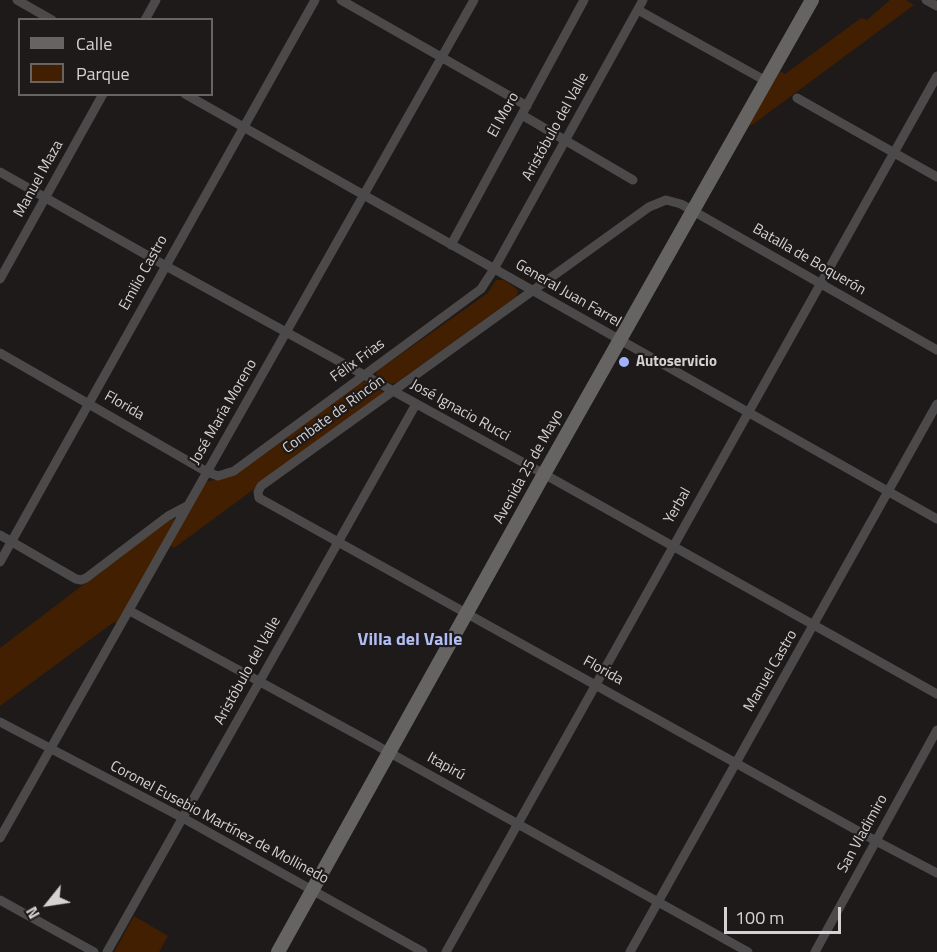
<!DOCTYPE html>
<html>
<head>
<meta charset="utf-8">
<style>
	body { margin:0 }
	#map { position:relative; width:937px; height:952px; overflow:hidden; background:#1e1a1a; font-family:"Titillium Web",sans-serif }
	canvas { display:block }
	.legend { position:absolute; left:18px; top:18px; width:195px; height:78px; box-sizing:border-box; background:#1e1a1a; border:2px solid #676464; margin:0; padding:8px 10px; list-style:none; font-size:18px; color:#d4d2d2 }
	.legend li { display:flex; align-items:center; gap:12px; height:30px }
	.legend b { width:30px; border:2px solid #676464 }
	.north { position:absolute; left:18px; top:874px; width:60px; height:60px; -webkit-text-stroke:4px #1e1a1a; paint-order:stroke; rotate:240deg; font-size:16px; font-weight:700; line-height:24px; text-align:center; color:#d4d2d2 }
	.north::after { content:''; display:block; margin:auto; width:21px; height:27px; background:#d4d2d2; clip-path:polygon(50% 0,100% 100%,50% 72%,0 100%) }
	.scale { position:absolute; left:724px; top:907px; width:117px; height:27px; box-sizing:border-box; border:3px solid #d4d2d2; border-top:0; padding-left:8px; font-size:18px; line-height:21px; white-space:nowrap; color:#d4d2d2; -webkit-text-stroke:4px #1e1a1a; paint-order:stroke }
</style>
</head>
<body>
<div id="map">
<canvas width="937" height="952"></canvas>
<ul class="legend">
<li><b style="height:8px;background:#666463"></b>Calle</li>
<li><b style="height:16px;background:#421f00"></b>Parque</li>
</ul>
<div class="north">N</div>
<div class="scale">100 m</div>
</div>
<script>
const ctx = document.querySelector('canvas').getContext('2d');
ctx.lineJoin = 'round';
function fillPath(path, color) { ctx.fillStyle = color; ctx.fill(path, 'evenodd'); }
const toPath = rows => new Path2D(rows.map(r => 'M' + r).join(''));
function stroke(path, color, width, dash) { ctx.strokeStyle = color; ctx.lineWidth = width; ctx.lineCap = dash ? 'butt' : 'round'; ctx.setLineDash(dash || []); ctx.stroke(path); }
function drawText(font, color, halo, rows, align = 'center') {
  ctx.font = font + ' "Titillium Web",sans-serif'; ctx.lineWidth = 4.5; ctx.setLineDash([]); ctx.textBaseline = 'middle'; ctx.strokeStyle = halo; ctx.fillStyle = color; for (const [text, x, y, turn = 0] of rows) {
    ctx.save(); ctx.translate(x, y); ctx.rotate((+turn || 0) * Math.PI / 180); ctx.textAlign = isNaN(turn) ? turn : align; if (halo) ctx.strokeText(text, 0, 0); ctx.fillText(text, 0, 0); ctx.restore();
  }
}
fillPath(toPath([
	[890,0,906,0,914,5,752,125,749,125,780,71,785,74,861,18,867,20],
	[496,280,504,280,517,289,518,293,515,298,397,382,392,384,376,375,377,371,488,293],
	[366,382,383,392,382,395,174,548,170,545,206,482,222,478,360,383],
	[171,518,175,520,117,624,114,622,0,706,0,648],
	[134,916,168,936,159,952,114,952]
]), '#421f00');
stroke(toPath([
	[17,0,52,20],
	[341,0,527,106],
	[926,0,937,6],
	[638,10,766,81],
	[145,20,156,0],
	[185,94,937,519],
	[797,98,937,177],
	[522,115,633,180],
	[0,172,166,266,544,474,937,694],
	[451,245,584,0],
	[0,279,103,94],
	[937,350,681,204,666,200,649,207,261,486,258,492,259,498,876,841,937,873],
	[0,353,207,472,218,476,234,471,481,289,494,269,643,0],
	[0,535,76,579,81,580,86,578,168,516,187,506],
	[0,562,315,0],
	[130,611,365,739,748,952],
	[0,722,183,818,423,952],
	[0,838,474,0],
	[0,900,94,952],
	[107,952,416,404],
	[446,952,937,76],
	[630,952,937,404],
	[815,952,937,730]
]), '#4b4949', 9);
stroke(toPath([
	[278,952,544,474,812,0]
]), '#666463', 14);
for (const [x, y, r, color] of [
	[624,362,6,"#a3b2fd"]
]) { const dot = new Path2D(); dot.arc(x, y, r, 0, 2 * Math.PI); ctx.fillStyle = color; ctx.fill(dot); stroke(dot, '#1e1a1a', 2); }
drawText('15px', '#d4d2d2', '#1e1a1a', [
	["El Moro",504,115,-61],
	["Aristóbulo del Valle",556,127,-61],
	["Manuel Maza",39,179,-61],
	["Batalla de Boquerón",809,260,30],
	["Emilio Castro",144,273,-61],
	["General Juan Farrel",568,294,30],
	["Félix Frias",358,361,-36],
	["Florida",124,406,30],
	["José Ignacio Rucci",460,411,29],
	["José María Moreno",224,412,-60],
	["Combate de Rincón",334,415,-36],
	["Avenida 25 de Mayo",529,467,-61],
	["Yerbal",678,506,-60],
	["Aristóbulo del Valle",248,671,-61],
	["Florida",603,671,29],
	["Manuel Castro",771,671,-60],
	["Itapirú",446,767,29],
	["Coronel Eusebio Martínez de Mollinedo",219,823,28],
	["San Vladimiro",863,834,-61]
]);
drawText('bold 15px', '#d4d2d2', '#1e1a1a', [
	["Autoservicio",636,362]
], 'left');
drawText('bold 18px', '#b1bdf5', '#1e1a1a', [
	["Villa del Valle",410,641]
]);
</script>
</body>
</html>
